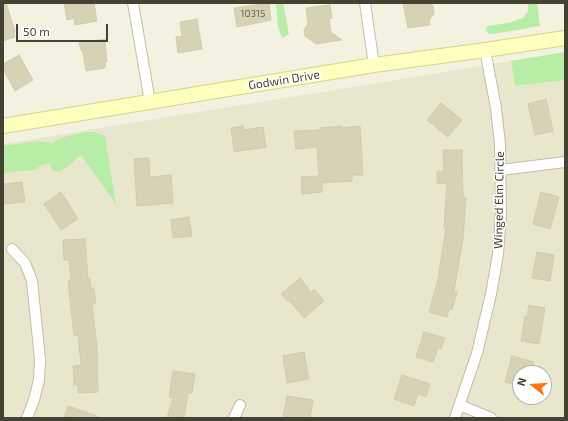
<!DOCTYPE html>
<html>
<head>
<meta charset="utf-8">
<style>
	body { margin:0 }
	#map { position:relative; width:568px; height:421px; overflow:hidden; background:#f3f2e1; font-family:"Exo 2",sans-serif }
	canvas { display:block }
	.frame { position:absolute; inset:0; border:4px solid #444231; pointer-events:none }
	.north { position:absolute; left:512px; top:365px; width:40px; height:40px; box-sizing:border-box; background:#fff; border:1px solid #b4b3ad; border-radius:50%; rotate:287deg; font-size:11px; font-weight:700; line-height:16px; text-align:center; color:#444231 }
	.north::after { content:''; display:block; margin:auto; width:14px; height:18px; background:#ff740c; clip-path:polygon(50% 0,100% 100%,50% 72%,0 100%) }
	.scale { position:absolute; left:16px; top:24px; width:92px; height:18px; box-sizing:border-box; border:2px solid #444231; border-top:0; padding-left:5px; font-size:12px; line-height:14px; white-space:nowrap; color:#444231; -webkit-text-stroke:3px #fff; paint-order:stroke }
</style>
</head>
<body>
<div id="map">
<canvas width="568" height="421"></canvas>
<div class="frame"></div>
<div class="north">N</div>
<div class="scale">50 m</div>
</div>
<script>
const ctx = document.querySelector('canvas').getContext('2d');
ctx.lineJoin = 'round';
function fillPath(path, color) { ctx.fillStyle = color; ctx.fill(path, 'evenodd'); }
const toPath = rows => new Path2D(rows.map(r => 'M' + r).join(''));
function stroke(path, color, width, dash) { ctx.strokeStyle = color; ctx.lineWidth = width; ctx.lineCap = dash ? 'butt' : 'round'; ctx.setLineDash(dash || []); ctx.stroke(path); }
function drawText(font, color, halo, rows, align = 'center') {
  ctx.font = font + ' "Exo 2",sans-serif'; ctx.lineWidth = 3; ctx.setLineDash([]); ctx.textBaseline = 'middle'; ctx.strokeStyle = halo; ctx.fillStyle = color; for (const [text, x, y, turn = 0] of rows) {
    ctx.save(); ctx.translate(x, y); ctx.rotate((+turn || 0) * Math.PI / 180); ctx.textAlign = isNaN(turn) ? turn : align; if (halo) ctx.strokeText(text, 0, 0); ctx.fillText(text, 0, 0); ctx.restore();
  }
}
fillPath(toPath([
	[511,61,515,86,565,80,565,418,3,418,3,144],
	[520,373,544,373,544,397,520,397]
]), '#e8e7ce');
fillPath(toPath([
	[276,3,283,3,289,34,282,38,278,27],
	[528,3,537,3,540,26,493,34,489,34,486,31,487,26,508,23,523,18,528,11],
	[565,52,565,80,515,86,511,61],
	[85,132,94,132,105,136,116,204,81,155,70,165,59,172,53,170,49,164,42,165,34,170,3,173,3,146,38,141,53,143,60,138]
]), '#b7eda4');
const building = toPath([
	[3,3,6,3,15,31,14,32,15,37,3,41,3,3],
	[64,3,94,3,97,21,75,25,74,18,67,20,64,3],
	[269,3,271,20,237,27,234,8,269,3],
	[403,3,430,3,433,6,434,14,429,20,430,25,408,28,403,3],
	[330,5,332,18,329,19,331,32,342,40,316,44,305,36,304,30,308,24,306,8,330,5],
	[197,19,202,49,178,53,176,37,182,36,180,22,197,19],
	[105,39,107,62,105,62,105,68,86,71,83,52,81,50,79,43,105,39],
	[19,55,33,80,15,91,3,69,3,64,19,55],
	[546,99,553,131,535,135,528,104,546,99],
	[441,103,462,120,448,137,427,120,441,103],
	[243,126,244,130,263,127,266,147,234,152,231,128,243,126],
	[341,126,341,128,360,126,363,175,352,175,352,181,322,183,322,192,302,194,301,177,319,176,317,147,296,149,294,131,320,130,320,128,341,126],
	[443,150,462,150,463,198,466,198,463,239,454,291,457,292,452,310,449,309,447,317,429,312,438,279,446,228,444,228,447,183,437,184,437,171,444,171,443,150],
	[149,158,150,177,171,175,173,203,137,206,134,159,149,158],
	[22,182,25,202,3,204,3,184,22,182],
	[61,192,78,219,61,230,44,204,61,192],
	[541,192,559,197,550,229,533,224,541,192],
	[189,217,192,236,173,238,171,220,189,217],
	[85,239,88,279,90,279,91,288,94,288,96,303,92,303,97,347,98,392,78,393,78,385,74,385,73,366,81,365,78,335,74,336,68,281,71,281,69,260,64,260,63,240,85,239],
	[537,252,554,255,550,281,532,278,537,252],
	[300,278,311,292,314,289,324,301,304,318,289,300,288,302,281,294,300,278],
	[529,305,545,308,539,344,521,341,525,316,527,317,529,305],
	[424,332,445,338,441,349,438,348,433,362,416,357,424,332],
	[304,352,309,379,287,383,283,356,304,352],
	[512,356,534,362,531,373,520,373,520,386,505,382,512,356],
	[173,371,195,374,192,393,188,393,184,418,167,418,173,398,169,397,173,371],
	[402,375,430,384,426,397,418,394,414,406,394,399,402,375],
	[287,396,313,400,310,418,283,418,287,396],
	[68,406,97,416,97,418,64,418,68,406]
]);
fillPath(building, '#d5d2b5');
stroke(building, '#d1cda7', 1);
const street = toPath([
	[133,3,150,102],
	[365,3,374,65],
	[501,170,565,162],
	[12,249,25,263,32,281,40,359,39,380,34,400,27,418],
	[460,405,491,418],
	[234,418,240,405],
	[455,418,477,353,491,294,498,254,501,214,500,144,496,108,485,50]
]);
const secondary = toPath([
	[3,126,374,65,485,50,565,38]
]);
stroke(street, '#c1bfa6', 12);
stroke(secondary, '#d4d588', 16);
stroke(street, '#fff', 10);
stroke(secondary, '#fdffbf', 14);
drawText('10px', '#686652', null, [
	["10315",253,14]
]);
drawText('12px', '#444231', '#fff', [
	["Godwin Drive",284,80,-9],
	["Winged Elm Circle",499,200,-89]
]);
</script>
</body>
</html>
